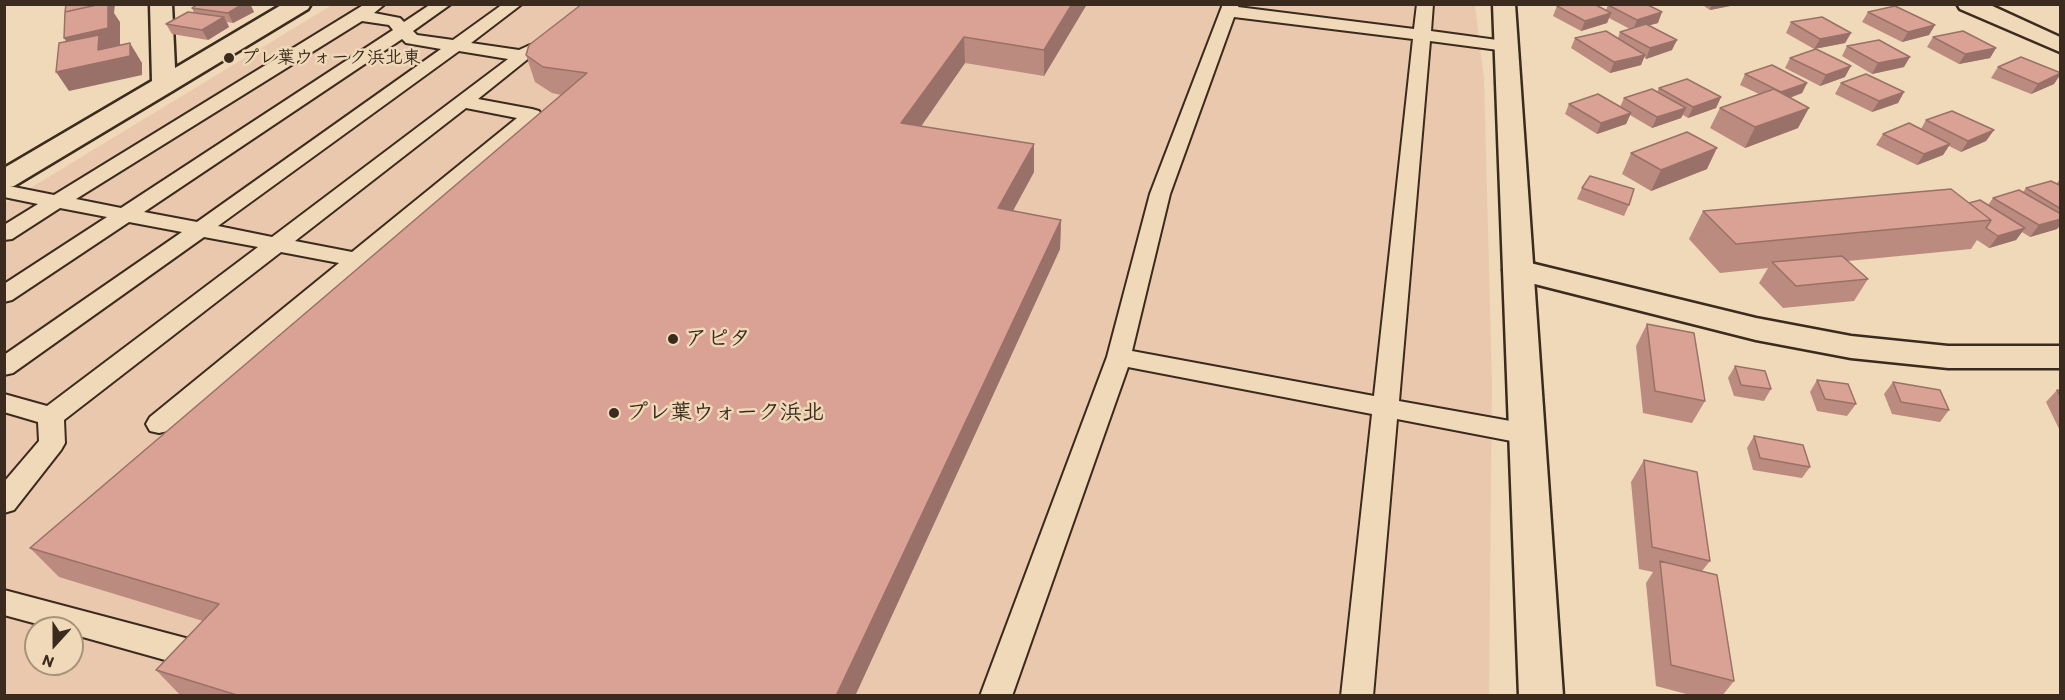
<!DOCTYPE html>
<html>
<head>
<meta charset="utf-8">
<style>
	body { margin:0 }
	#map { position:relative; width:2065px; height:700px; overflow:hidden; background:#efd9b8; font-family:Itim,sans-serif }
	canvas { display:block }
	.frame { position:absolute; inset:0; border:6px solid #3b2a1e; pointer-events:none }
	.north { position:absolute; left:24px; top:616px; width:60px; height:60px; box-sizing:border-box; background:#efd9b8; border:2px solid #a7937a; border-radius:50%; rotate:201deg; font-size:16px; font-weight:700; line-height:24px; text-align:center; color:#3b2a1e }
	.north::after { content:''; display:block; margin:auto; width:21px; height:27px; background:#3b2a1e; clip-path:polygon(50% 0,100% 100%,50% 72%,0 100%) }
</style>
</head>
<body>
<div id="map">
<canvas width="2065" height="700"></canvas>
<div class="frame"></div>
<div class="north">N</div>
</div>
<script>
const ctx = document.querySelector('canvas').getContext('2d');
ctx.lineJoin = 'round';
function fillPath(path, color) { ctx.fillStyle = color; ctx.fill(path, 'evenodd'); }
const toPath = rows => new Path2D(rows.map(r => 'M' + r).join(''));
function stroke(path, color, width, dash) { ctx.strokeStyle = color; ctx.lineWidth = width; ctx.lineCap = dash ? 'butt' : 'round'; ctx.setLineDash(dash || []); ctx.stroke(path); }
function drawText(font, color, halo, rows, align = 'center') {
  ctx.font = font + ' Itim,"Klee One",sans-serif'; ctx.lineWidth = 5; ctx.setLineDash([]); ctx.textBaseline = 'middle'; ctx.strokeStyle = halo; ctx.fillStyle = color; for (const [text, x, y, turn = 0] of rows) {
    ctx.save(); ctx.translate(x, y); ctx.rotate((+turn || 0) * Math.PI / 180); ctx.textAlign = isNaN(turn) ? turn : align; if (halo) ctx.strokeText(text, 0, 0); ctx.fillText(text, 0, 0); ctx.restore();
  }
}
fillPath(toPath([
	[332,5,1475,5,1484,79,1492,382,1489,695,5,695,4,204],
	[36,628,72,628,72,664,36,664]
]), '#e9c8ad');
const lane = toPath([
	[365,4,385,4,374,13,400,18,404,22,431,4,451,4,413,31,417,35,453,40,503,4,522,4,471,43,519,50,530,45,536,46,539,50,478,99,532,109,539,111,541,115,168,431,159,433,150,431,146,424,150,417,339,263,281,252,64,420,65,443,61,450,14,510,4,513,4,482,39,441,38,422,4,412,4,394,47,406,258,247,204,237,13,373,4,375,4,355,182,232,129,222,12,300,4,302,4,284,107,217,60,208,12,239,4,240,4,225,38,204,4,197,4,185,54,195,365,4],
	[362,21,389,25,393,30,121,208,76,199,362,21],
	[402,39,406,43,441,49,197,222,144,212,402,39],
	[459,51,508,59,272,237,218,226,459,51],
	[466,108,517,118,352,252,295,241,466,108],
	[1223,4,1239,4,1238,7,1414,29,1417,4,1433,4,1431,31,1512,42,1515,46,1512,50,1506,51,1430,41,1399,401,1527,424,1536,427,1540,434,1536,441,1527,444,1397,419,1373,696,1341,696,1372,414,1128,367,1012,696,980,696,1107,357,1150,194,1223,4],
	[1234,17,1413,39,1374,396,1132,351,1170,194,1234,17],
	[4,590,208,644,219,648,224,658,219,668,208,672,72,634,72,628,52,628,4,615,4,590]
]);
const street = toPath([
	[1957,4,1988,4,2060,37,2060,52,1960,9,1957,4],
	[1518,260,1756,318,1851,336,1948,346,2060,346,2060,368,1948,368,1851,358,1756,340,1507,277,1503,270,1507,263,1518,260]
]);
const secondary = toPath([
	[150,4,172,4,175,68,283,4,311,4,308,9,174,90,14,186,4,188,4,168,152,81,150,4],
	[1493,4,1515,4,1563,696,1519,696,1493,4]
]);
stroke(lane, '#3b2a1e', 4);
stroke(street, '#3b2a1e', 5);
stroke(secondary, '#3b2a1e', 5);
fillPath(lane, '#efd9b8');
fillPath(street, '#efd9b8');
fillPath(secondary, '#efd9b8');
fillPath(toPath([
	[198,4,250,4,254,12,233,23,227,22,229,27,208,40,172,34,166,24,194,13,192,8],
	[582,4,1087,4,1044,76,965,63,921,126,1034,144,1034,172,1013,211,1061,220,1060,249,855,696,181,696,156,670,203,621,59,577,30,548,561,95,552,93,535,82,526,55],
	[1701,4,1740,4,1710,10],
	[1608,5,1658,23,1649,25,1672,50,1646,59,1644,57,1641,65,1610,73,1571,48,1575,38,1618,38,1620,32,1630,29,1609,18,1607,23,1581,31,1553,16,1557,6,1606,10],
	[1868,12,1935,25,1929,35,1902,42,1862,22],
	[1791,22,1851,33,1845,43,1814,49,1786,33],
	[1933,37,1996,48,1990,58,1959,64,1927,47],
	[1847,46,1904,67,1872,74,1842,56],
	[1790,58,1845,77,1820,86,1785,68],
	[1998,67,2061,73,2061,74,2054,84,2031,94,1991,78],
	[1745,74,1807,83,1802,93,1790,98,1798,128,1745,148,1710,128,1720,108,1759,94,1740,85],
	[1841,83,1904,92,1898,103,1872,112,1835,94],
	[1659,88,1721,97,1716,108,1688,118,1683,115,1681,118,1652,128,1630,115,1626,124,1597,134,1565,114,1569,104,1620,107,1624,98,1657,92],
	[1926,120,1994,130,1986,141,1961,152,1949,146,1943,155,1917,165,1876,145,1883,134,1921,129],
	[1631,153,1707,169,1651,191,1622,174],
	[2061,178,2061,225,2057,229,2030,237,2022,232,2016,240,1989,248,1977,240,1971,249,1848,261,1868,279,1854,301,1783,308,1759,283,1768,268,1720,273,1689,239,1703,211,1969,203,1988,205,1993,198,2023,192,2026,188,2056,184],
	[1582,188,1629,205,1624,216,1577,199],
	[1647,324,1705,401,1692,423,1643,413,1636,346],
	[1735,366,1771,389,1764,401,1734,396,1728,378],
	[1817,380,1856,404,1847,416,1817,411,1810,392],
	[1893,382,1949,410,1940,422,1892,414,1884,394],
	[2057,390,2061,391,2061,433,2046,402],
	[1754,436,1810,467,1802,478,1753,470,1747,448],
	[1644,460,1710,561,1702,571,1734,681,1722,696,1694,696,1656,686,1646,583,1653,572,1639,569,1631,482]
]), '#bb8b7f');
fillPath(toPath([
	[108,4,115,4,114,13,120,22,120,48,130,43,142,63,142,75,69,91,56,72,76,57,64,38],
	[243,4,250,4,254,12,233,23,228,13],
	[1072,4,1087,4,1044,76,1044,50],
	[1712,4,1740,4,1710,10],
	[1662,12,1658,23,1633,30,1637,20],
	[1611,13,1607,23,1581,31,1585,21],
	[224,17,229,27,208,40,202,30],
	[1935,25,1929,35,1902,42,1908,32],
	[1851,33,1845,43,1814,49,1820,39],
	[964,37,965,63,904,151,901,123],
	[1677,40,1672,50,1646,59,1650,48],
	[1996,48,1990,58,1959,64,1965,54],
	[1645,55,1641,65,1610,73,1614,62],
	[1910,57,1904,67,1872,74,1878,63],
	[1851,66,1845,77,1820,86,1826,75],
	[2061,73,2054,84,2031,94,2038,84],
	[1807,83,1802,93,1775,103,1781,92],
	[1904,92,1898,103,1872,112,1879,101],
	[1721,97,1716,108,1688,118,1693,107],
	[1686,108,1681,118,1652,128,1657,117],
	[1809,108,1798,128,1745,148,1755,127],
	[1631,113,1626,124,1597,134,1601,123],
	[1994,130,1986,141,1961,152,1968,141],
	[1034,144,1034,172,999,236,998,208],
	[1950,144,1943,155,1917,165,1924,154],
	[1717,148,1707,169,1651,191,1661,170],
	[2061,219,2061,224,2057,229,2030,237,2039,225],
	[1061,220,1060,249,855,696,836,696],
	[2025,228,2016,240,1989,248,1998,236]
]), '#997168');
const building = toPath([
	[66,4,101,4,65,12,66,4],
	[101,4,108,4,108,28,64,38,65,12,101,4],
	[198,4,243,4,228,13,192,8,198,4],
	[582,4,1072,4,1044,50,964,37,901,123,1034,144,998,208,1061,220,836,696,240,696,156,670,219,604,30,548,587,73,543,67,526,55,529,45,582,4],
	[1562,4,1594,4,1611,13,1585,21,1557,6,1562,4],
	[1611,4,1646,4,1662,12,1637,20,1608,5,1611,4],
	[1895,6,1935,25,1908,32,1868,12,1895,6],
	[188,12,224,17,202,30,166,24,188,12],
	[1822,17,1851,33,1820,39,1791,22,1822,17],
	[1646,24,1677,40,1650,48,1620,32,1646,24],
	[1606,31,1645,55,1614,62,1575,38,1606,31],
	[1963,31,1996,48,1965,54,1933,37,1963,31],
	[99,35,98,50,130,43,130,56,56,72,59,43,99,35],
	[1879,40,1910,57,1878,63,1847,46,1879,40],
	[1816,49,1851,66,1826,75,1790,58,1816,49],
	[2021,57,2061,73,2038,84,1998,67,2021,57],
	[1772,65,1807,83,1781,92,1745,74,1772,65],
	[1866,74,1904,92,1879,101,1841,83,1866,74],
	[1687,79,1721,97,1693,107,1659,88,1687,79],
	[1652,89,1686,108,1657,117,1624,98,1652,89],
	[1774,89,1809,108,1755,127,1720,108,1774,89],
	[1598,94,1631,113,1601,123,1569,104,1598,94],
	[1952,111,1994,130,1968,141,1926,120,1952,111],
	[1909,123,1950,144,1924,154,1883,134,1909,123],
	[1687,132,1717,148,1661,170,1631,153,1687,132],
	[1590,176,1634,189,1629,205,1582,188,1590,176],
	[2051,181,2061,186,2061,209,2026,188,2051,181],
	[1951,189,1991,220,1736,244,1703,211,1951,189],
	[2019,190,2061,214,2061,219,2039,225,1993,198,2019,190],
	[1980,200,2025,228,1998,236,1986,228,1991,220,1969,203,1980,200],
	[1842,256,1868,279,1796,286,1772,262,1842,256],
	[1647,324,1694,333,1705,401,1655,391,1647,324],
	[1735,366,1765,371,1771,389,1741,385,1735,366],
	[1817,380,1848,384,1856,404,1825,399,1817,380],
	[1893,382,1940,390,1949,410,1901,402,1893,382],
	[2057,390,2061,391,2061,398,2057,390],
	[1754,436,1803,445,1810,467,1760,458,1754,436],
	[1644,460,1697,472,1710,561,1652,547,1644,460],
	[1660,561,1717,575,1734,681,1671,665,1660,561]
]);
fillPath(building, '#daa294');
stroke(building, '#997168', 1.5);
for (const [x, y, r, color] of [
	[229,58,6,"#3b2a1e"],
	[673,339,6,"#3b2a1e"],
	[614,413,6,"#3b2a1e"]
]) { const dot = new Path2D(); dot.arc(x, y, r, 0, 2 * Math.PI); ctx.fillStyle = color; ctx.fill(dot); stroke(dot, '#efd9b8', 2); }
drawText('bold 18px', '#3b2a1e', '#efd9b8', [
	["プレ葉ウォーク浜北東",241,58]
], 'left');
drawText('bold 22px', '#3b2a1e', '#efd9b8', [
	["アピタ",685,339],
	["プレ葉ウォーク浜北",626,413]
], 'left');
</script>
</body>
</html>
